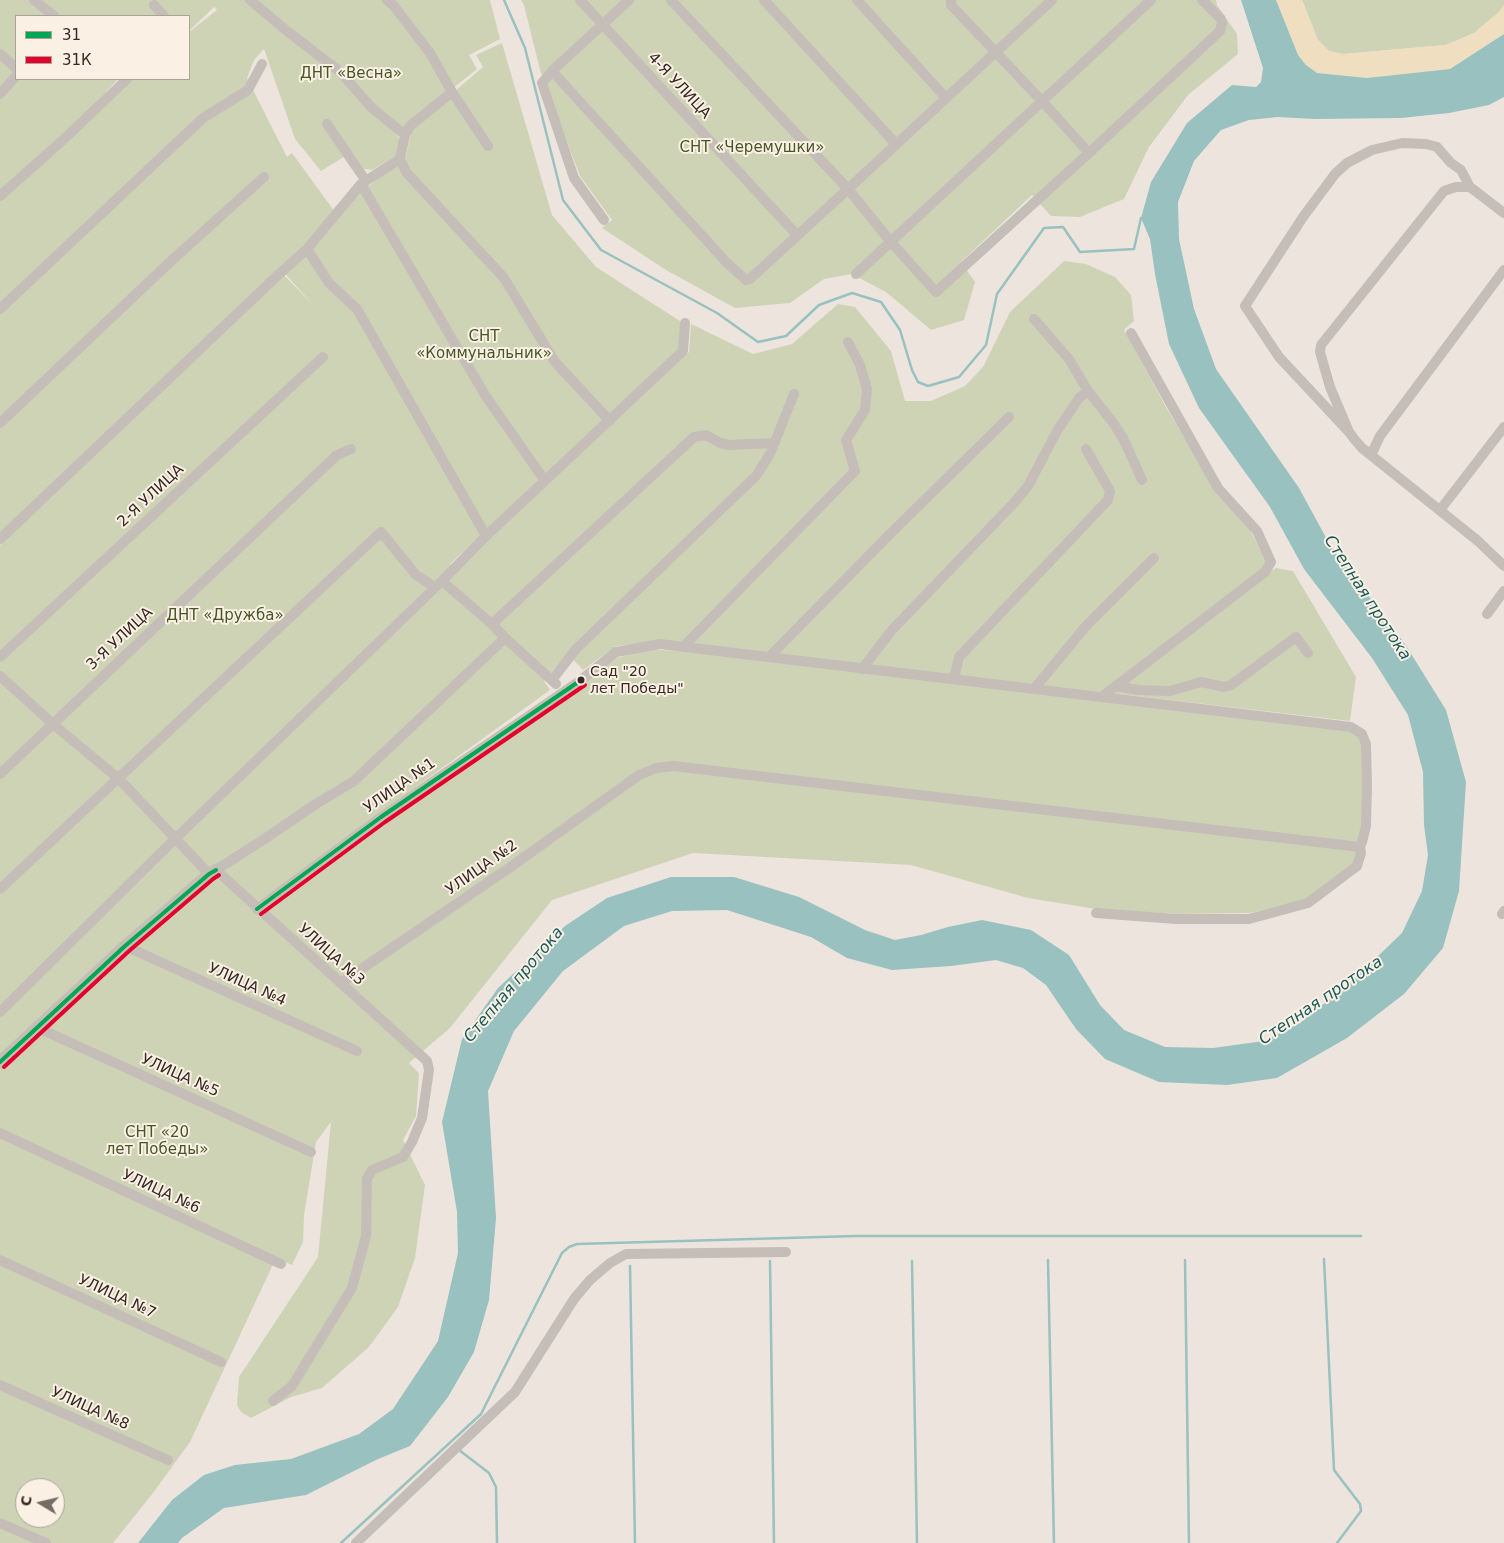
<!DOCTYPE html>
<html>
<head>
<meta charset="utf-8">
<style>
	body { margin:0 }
	#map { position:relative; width:1504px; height:1543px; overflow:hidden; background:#ede5dd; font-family:"DejaVu Sans",sans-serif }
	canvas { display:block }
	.legend { position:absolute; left:15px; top:15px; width:175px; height:65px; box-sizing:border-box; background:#fbf0e4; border:1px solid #aca198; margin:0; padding:6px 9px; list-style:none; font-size:15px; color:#362a25 }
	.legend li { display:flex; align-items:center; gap:10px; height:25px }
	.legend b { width:25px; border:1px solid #aca198 }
	.north { position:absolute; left:15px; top:1478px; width:50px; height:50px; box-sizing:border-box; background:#fbf0e4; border:1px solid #aca198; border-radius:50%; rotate:279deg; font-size:14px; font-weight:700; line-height:20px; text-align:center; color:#362a25 }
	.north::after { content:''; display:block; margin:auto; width:18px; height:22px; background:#766b65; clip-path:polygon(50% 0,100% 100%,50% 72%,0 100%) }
</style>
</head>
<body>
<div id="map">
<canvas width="1504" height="1543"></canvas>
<ul class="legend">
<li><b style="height:6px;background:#00a651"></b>31</li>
<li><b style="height:6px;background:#e4002b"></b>31К</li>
</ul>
<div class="north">С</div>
</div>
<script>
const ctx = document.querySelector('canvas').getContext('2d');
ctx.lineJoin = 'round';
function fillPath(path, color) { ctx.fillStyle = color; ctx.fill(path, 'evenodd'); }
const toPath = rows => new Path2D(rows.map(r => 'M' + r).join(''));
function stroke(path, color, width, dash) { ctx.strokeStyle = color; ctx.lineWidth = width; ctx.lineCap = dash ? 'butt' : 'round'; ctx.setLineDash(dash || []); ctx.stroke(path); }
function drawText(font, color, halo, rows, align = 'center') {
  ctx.font = font + ' "DejaVu Sans",sans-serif'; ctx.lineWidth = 4; ctx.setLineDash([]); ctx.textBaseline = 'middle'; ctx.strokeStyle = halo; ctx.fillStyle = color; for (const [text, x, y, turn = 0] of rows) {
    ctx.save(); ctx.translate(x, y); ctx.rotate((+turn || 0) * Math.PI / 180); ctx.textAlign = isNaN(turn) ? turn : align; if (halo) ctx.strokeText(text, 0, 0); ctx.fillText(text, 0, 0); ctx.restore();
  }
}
fillPath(toPath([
	[0,0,152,0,150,4,159,16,16,16,16,79,118,79,62,139,0,193],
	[154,0,490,0,500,39,469,55,477,69,396,134,400,139,401,148,396,156,372,170,364,169,352,152,321,171,295,139,264,49,254,60,247,78,287,157,292,153,335,212,396,165,405,161,412,128,483,67,476,55,502,43,552,215,596,267,680,321,681,350,450,564,456,570,689,352,691,324,753,354,792,344,838,304,855,307,891,351,905,401,931,401,965,386,983,367,1010,312,1064,261,1086,264,1115,277,1131,295,1134,321,1124,330,1167,409,1218,494,1250,530,1271,571,1276,568,1293,571,1356,677,1350,721,665,641,616,646,583,670,567,653,544,681,550,690,384,810,390,816,617,658,649,649,703,653,1353,732,1363,741,1362,825,1354,864,1307,900,1250,913,1177,914,1096,909,1028,898,911,865,693,853,552,900,450,1028,409,1063,419,1073,416,1116,403,1140,425,1185,415,1258,398,1307,369,1347,322,1388,291,1397,251,1418,241,1412,237,1405,239,1377,318,1257,331,1122,316,1142,304,1215,303,1242,292,1265,276,1258,190,1442,153,1493,113,1543,0,1543,0,1068,20,1048,202,883,354,784,349,781,249,848,199,876,0,1055,0,545,283,274,314,306,280,268,0,533,0,200,133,79,189,79,189,32,217,10,214,7,189,31,189,16,168,16],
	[25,1488,55,1488,55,1518,25,1518],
	[521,0,1216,0,1217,5,1237,34,1238,54,1188,95,1149,147,1124,199,1080,217,1051,216,1032,195,961,262,975,282,964,320,931,330,886,292,852,274,824,279,790,303,735,308,666,270,602,228,612,220,580,176,540,70,524,5],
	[1302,0,1504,0,1504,5,1499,12,1474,33,1446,45,1343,54,1329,51,1318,40]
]), '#ced3b6');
fillPath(toPath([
	[1276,0,1302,0,1318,40,1329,51,1343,54,1446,45,1474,33,1499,12,1504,5,1504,34,1450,69,1367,78,1317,73,1306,65,1298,55]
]), '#f0dec1');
fillPath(toPath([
	[1241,0,1276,0,1298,55,1306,65,1317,73,1367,78,1450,69,1504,34,1504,97,1489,105,1449,113,1401,118,1315,119,1278,117,1249,120,1221,130,1194,161,1178,202,1179,239,1194,309,1216,369,1299,488,1330,545,1405,644,1446,710,1466,782,1459,891,1443,948,1404,994,1347,1038,1277,1078,1227,1085,1159,1082,1105,1059,1076,1029,1046,985,1023,968,996,960,951,966,892,970,847,958,811,937,727,910,672,911,624,926,563,971,514,1031,488,1091,496,1218,489,1300,474,1352,448,1397,410,1446,378,1459,306,1495,224,1508,182,1538,178,1543,138,1543,172,1500,204,1475,235,1465,291,1459,359,1434,393,1409,438,1341,458,1253,457,1212,442,1122,462,1039,498,988,565,926,607,898,671,877,734,877,799,897,865,930,895,940,921,935,948,927,982,920,1031,930,1069,955,1100,1005,1124,1030,1165,1047,1213,1048,1264,1041,1300,1023,1352,981,1402,933,1422,891,1428,855,1424,825,1423,772,1408,715,1372,658,1304,569,1270,507,1199,408,1169,344,1155,274,1150,239,1141,218,1151,182,1187,123,1232,85,1256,87,1261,82,1263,68]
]), '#98c1c0');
stroke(toPath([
	[504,0,525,48,563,200,601,250,717,313,758,342,786,336,819,305,852,293,881,302,900,330,912,370,918,382,928,386,959,377,986,345,997,294,1044,228,1063,227,1080,252,1134,249,1141,218],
	[1324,1259,1334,1470,1360,1504,1361,1511,1337,1543],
	[1048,1260,1054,1543],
	[1185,1260,1189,1543],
	[770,1261,774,1543],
	[912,1261,917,1543],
	[630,1266,635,1543],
	[459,1450,489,1473,496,1487,497,1543],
	[341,1543,481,1414,562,1253,569,1247,577,1244,856,1236,1361,1236]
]), '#98c1c0', 2.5);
stroke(toPath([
	[34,0,54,16],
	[250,0,287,31,339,71,372,108,405,135],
	[387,0,394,6,430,53,452,92,488,146],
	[580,0,797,235],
	[629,0,552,71,727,263,746,280,750,279,848,189,891,242,936,292,1089,153,1220,31,1222,23,1221,19,1202,0],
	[671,0,848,189,1052,0],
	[764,0,896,144],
	[857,0,946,98],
	[951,0,951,5,1042,101,1089,153],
	[154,5,164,16],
	[0,54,16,68],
	[552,71,542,83,574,178,604,220],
	[0,94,16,76],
	[327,124,366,181],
	[400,159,406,172,504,278,555,362,610,421],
	[361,184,485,395,545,481],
	[1470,187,1456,187,1444,191,1321,345,1320,352,1330,387,1349,432,1355,440,1362,448,1478,541,1504,566],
	[0,196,63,140,127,79],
	[307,249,329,283,357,309,486,536],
	[856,274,1151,0],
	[0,309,203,118,248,90,262,64],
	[1034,319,1069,359,1088,391,1114,424,1124,440,1142,480],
	[0,423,170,262,264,177],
	[1349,432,1279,357,1245,306,1303,217,1335,174,1347,163,1372,150,1402,143,1426,144,1437,147,1451,163,1461,170,1470,187,1504,213],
	[1371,455,1380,436,1504,270],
	[1440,510,1504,427],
	[0,539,278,275,307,249,361,184,400,159,405,135,410,126,452,92],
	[442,581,492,624,505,638,556,684],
	[1487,614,1504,591],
	[492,624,694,437,706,435,720,443,729,445,774,443],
	[684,646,855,471,846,440,865,410,867,389,860,365,848,342],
	[0,657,323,357],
	[769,657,890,534,1009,417],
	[862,669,892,630,1013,504,1028,486,1057,431,1079,398,1088,391],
	[0,676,53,724,119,779,209,874],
	[954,679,959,657,1108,500,1110,491,1086,449],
	[552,680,576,649,756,476,770,454,794,394],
	[1116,686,1138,690,1170,691,1201,682,1224,687,1231,685,1296,637,1308,653],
	[1034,689,1086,626,1154,558],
	[1103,696,1265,572,1271,562,1257,531,1218,488,1131,333],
	[0,774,337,455,351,449],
	[0,889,381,532,416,575,435,587],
	[257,909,381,817,581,680,616,652,660,644,1351,727,1362,734,1366,744,1367,785,1366,826,1362,842,1360,847,1361,853,1357,866,1308,903,1249,919,1176,919,1096,913],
	[1502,914,1504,911],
	[125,946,357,1051],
	[341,983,512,866,639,775,656,768,673,766,1360,847],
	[0,1012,176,838,442,581,486,536,683,351,685,323],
	[36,1027,311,1152],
	[0,1133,281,1264],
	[0,1260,221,1362],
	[0,1385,168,1460],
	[273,1401,292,1386,352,1288,366,1236,367,1179,372,1170,403,1157,412,1142,422,1118,429,1070,427,1061,216,870,266,838,316,804,354,781,505,638],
	[0,1523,46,1543],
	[356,1543,515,1392,574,1299,590,1280,610,1263,626,1254,786,1252]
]), '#c5bdb7', 10);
stroke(toPath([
	[0,1062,125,946,209,874,216,870]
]), '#c5bdb7', 12);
stroke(toPath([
	[257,909,381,817,581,680],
	[0,1062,125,946,209,874,216,870]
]), '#00a651', 4);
stroke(toPath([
	[261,914,385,822,585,685],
	[4,1067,129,951,213,879,219,875]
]), '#e4002b', 4);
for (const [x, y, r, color] of [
	[581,680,4.5,"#362a25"]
]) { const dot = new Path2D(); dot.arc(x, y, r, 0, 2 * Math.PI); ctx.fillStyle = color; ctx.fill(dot); stroke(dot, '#fbf0e4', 2); }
drawText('14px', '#362a25', '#fbf0e4', [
	["Сад \"20",590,672],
	["лет Победы\"",590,689]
], 'left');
drawText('15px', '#465727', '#fbf0e4', [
	["ДНТ «Весна»",351,74],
	["СНТ «Черемушки»",752,148],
	["СНТ",484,337],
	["«Коммунальник»",484,354],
	["ДНТ «Дружба»",225,616],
	["СНТ «20",157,1133],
	["лет Победы»",157,1150]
]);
drawText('15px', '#362a25', '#fbf0e4', [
	["4-Я УЛИЦА",679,86,47],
	["2-Я УЛИЦА",151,496,-43],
	["3-Я УЛИЦА",120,639,-43],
	["УЛИЦА №1",400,786,-35],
	["УЛИЦА №2",482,868,-35],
	["УЛИЦА №3",331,955,42],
	["УЛИЦА №4",247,985,24],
	["УЛИЦА №5",180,1076,24],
	["УЛИЦА №6",161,1192,25],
	["УЛИЦА №7",117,1297,25],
	["УЛИЦА №8",90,1409,24]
]);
drawText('italic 16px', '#17585b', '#fbf0e4', [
	["Степная протока",1367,598,57],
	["Степная протока",514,985,-50],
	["Степная протока",1321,1001,-34]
]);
</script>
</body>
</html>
